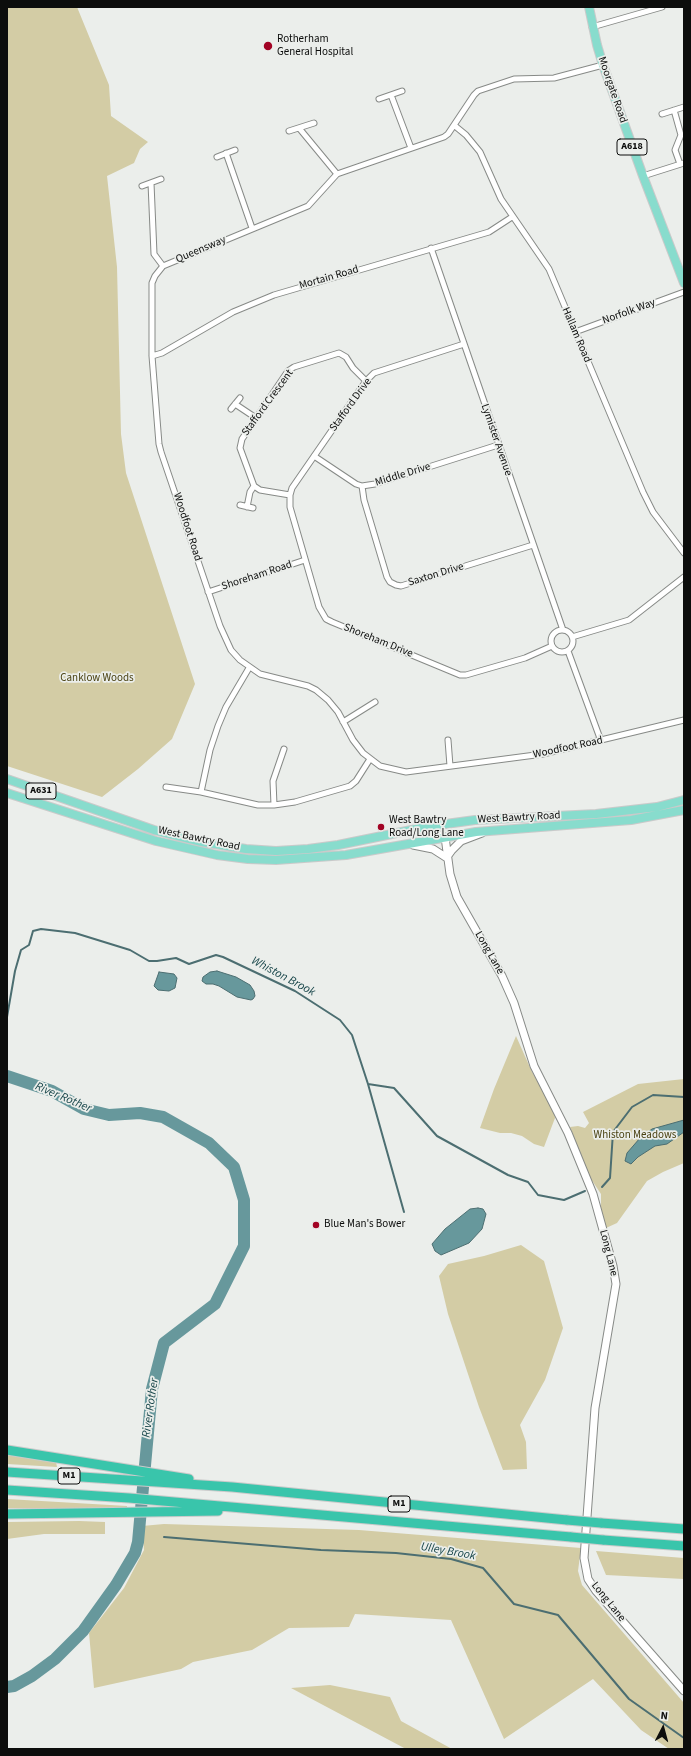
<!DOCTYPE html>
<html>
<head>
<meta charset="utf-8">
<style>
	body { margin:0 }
	#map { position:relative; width:691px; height:1756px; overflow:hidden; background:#ebeeeb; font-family:"Source Sans 3",sans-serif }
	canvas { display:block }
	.frame { position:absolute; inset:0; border:8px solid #0c0d0c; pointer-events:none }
	.north { position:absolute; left:643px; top:1708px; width:40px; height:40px; -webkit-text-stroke:3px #ebeeeb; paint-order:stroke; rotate:6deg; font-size:11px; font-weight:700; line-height:16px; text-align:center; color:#0c0d0c }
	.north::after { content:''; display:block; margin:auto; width:14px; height:18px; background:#0c0d0c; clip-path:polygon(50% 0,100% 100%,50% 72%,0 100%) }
</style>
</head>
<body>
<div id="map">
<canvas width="691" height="1756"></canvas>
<div class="frame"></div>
<div class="north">N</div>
</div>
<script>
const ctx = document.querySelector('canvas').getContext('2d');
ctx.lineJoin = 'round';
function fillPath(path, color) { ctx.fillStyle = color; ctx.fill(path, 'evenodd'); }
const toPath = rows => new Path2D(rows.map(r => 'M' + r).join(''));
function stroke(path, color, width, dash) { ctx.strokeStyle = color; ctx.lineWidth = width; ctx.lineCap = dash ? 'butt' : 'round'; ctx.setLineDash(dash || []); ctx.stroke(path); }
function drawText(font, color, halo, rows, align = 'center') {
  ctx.font = font + ' "Source Sans 3",sans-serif'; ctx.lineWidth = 3.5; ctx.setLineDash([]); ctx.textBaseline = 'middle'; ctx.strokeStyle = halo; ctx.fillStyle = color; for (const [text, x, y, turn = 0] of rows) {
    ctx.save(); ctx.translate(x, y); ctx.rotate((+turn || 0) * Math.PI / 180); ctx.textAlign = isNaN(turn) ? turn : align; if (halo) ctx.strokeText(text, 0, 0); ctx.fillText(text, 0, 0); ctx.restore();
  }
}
fillPath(toPath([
	[7,7,77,7,109,85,111,116,148,142,140,149,134,163,107,176,117,267,121,434,126,473,195,684,172,739,138,769,102,797,7,766],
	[516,1036,532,1072,554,1110,555,1118,544,1147,534,1144,522,1136,511,1133,500,1133,480,1128,494,1089],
	[684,1079,684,1163,663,1172,647,1181,617,1223,606,1228,601,1210,601,1194,589,1176,570,1127,578,1126,585,1128,589,1123,583,1112,638,1084],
	[521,1245,544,1261,563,1328,545,1380,520,1425,526,1442,527,1469,503,1470,479,1407,448,1314,439,1276,448,1264,484,1256],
	[7,1455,56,1462,57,1467,7,1464],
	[7,1499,127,1506,127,1510,7,1508],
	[79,1521,105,1522,105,1534,44,1534,7,1539,7,1522],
	[164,1524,359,1530,581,1548,578,1571,582,1585,684,1703,684,1749,669,1749,641,1730,593,1679,504,1739,451,1620,355,1614,349,1627,289,1628,252,1650,193,1662,181,1669,94,1688,89,1633,124,1588,144,1550,142,1526],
	[596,1551,684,1558,684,1579,606,1575],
	[330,1685,390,1697,401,1721,452,1749,406,1749,291,1688]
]), '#d3cca5');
const water = toPath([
	[217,971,236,977,250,985,254,991,255,996,253,999,251,1000,237,997,219,986,213,984,206,984,202,981,203,977,210,972,217,971],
	[159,972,174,974,177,978,175,988,169,991,158,990,154,986,159,972],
	[684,1120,684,1132,667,1144,655,1146,638,1157,631,1164,625,1161,627,1153,640,1138,652,1129,684,1120],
	[478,1208,483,1209,486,1214,482,1229,469,1243,441,1255,435,1251,432,1244,445,1229,470,1209,478,1208]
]);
fillPath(water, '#67989c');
stroke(water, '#4c6e71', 1);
stroke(toPath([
	[7,1017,15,971,21,950,29,945,33,931,41,929,75,933,130,950,149,961,157,961,176,958,189,964,216,955,223,957,295,991,340,1020,352,1035,368,1084,394,1088,437,1136,508,1175,528,1182,538,1195,564,1200,585,1191],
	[368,1084,404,1212],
	[602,1187,610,1178,613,1132,632,1107,653,1095,684,1097],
	[164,1537,321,1550,396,1553,451,1559,483,1568,514,1604,558,1615,629,1699,684,1738]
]), '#4c6e71', 2);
stroke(toPath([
	[7,1076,52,1091,84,1109,109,1115,140,1113,163,1117,209,1143,234,1167,244,1200,244,1246,215,1304,164,1343,152,1389,138,1542,135,1553,116,1585,83,1631,55,1659,32,1676,14,1686,7,1687]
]), '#67989c', 12);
const street = toPath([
	[592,27,662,7],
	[603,65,554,78,514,79,478,91,474,95,448,134,444,137,337,174,308,206,163,266,155,276,152,283,152,356,159,444,161,452,220,626,231,650,240,660,260,674,308,686,316,690,328,700,338,712,353,740,363,753,380,766,406,772,543,754,684,720],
	[391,95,411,148],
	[379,99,402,91],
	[674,110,681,135,675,150,680,164],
	[662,114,684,107],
	[455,126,466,135,480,152,501,199,549,269,643,492,653,512,684,553],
	[299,128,337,174],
	[289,131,314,123],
	[226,153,252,228],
	[217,157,235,150],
	[643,176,684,163],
	[151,183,154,254,163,266],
	[142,186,161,179],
	[431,248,563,630],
	[575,332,684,292],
	[464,344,374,373,366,381,292,488,290,495,290,507,319,607,326,619,332,622,460,675,466,675,525,658,552,646],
	[152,356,162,353,233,312,274,295,489,232,512,217],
	[235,404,256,418],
	[231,409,240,398],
	[314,456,356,484,362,486,375,484,498,445],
	[362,486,364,500,387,577,390,582,396,585,401,586,533,545],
	[290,495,260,490,254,486,240,448,242,439,288,371,294,367,339,353,346,357,353,368,366,381],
	[240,505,253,508],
	[247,507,250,492,254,486],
	[208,592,305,560],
	'551 641a11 11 0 1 1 22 0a11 11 0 1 1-22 0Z',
	[572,637,629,620,684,577],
	[568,651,601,741],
	[249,668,226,707,218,726,210,750,201,792,258,805,274,805,295,802,350,786,356,781,370,759],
	[343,722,375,702],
	[448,740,450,766],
	[166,787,201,792],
	[274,805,273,781,284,749]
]);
const secondary = toPath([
	[418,830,426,830,445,837,450,874,457,897,502,976,514,1003,534,1066,568,1133,593,1194,613,1266,616,1284,595,1408,584,1558,588,1579,596,1591,684,1691],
	[413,845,433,849,447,858],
	[447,857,452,850,461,841,482,833]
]);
const primary = toPath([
	[589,7,597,45,603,65,643,176,684,283],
	[7,779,154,830,202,842,246,849,276,851,308,849,338,845,431,826,475,820,596,814,657,807,684,800],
	[7,793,156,841,217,855,248,859,276,860,346,855,476,832,631,820,684,810]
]);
const highway = toPath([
	[7,1450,189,1479],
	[7,1472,232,1487,567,1520],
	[7,1490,129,1498,571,1537],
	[7,1514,218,1511],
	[601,1523,684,1529],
	[603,1540,684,1546]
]);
stroke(street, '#878a87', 7);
stroke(secondary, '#878a87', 9);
stroke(primary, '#cacaca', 10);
stroke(highway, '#cacaca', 11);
stroke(street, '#fff', 5);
stroke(secondary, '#fff', 7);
stroke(primary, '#88dccd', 8);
stroke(highway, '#39c5ab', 9);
const highwayBridge = toPath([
	[567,1520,601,1523],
	[571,1537,603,1540]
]);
stroke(highwayBridge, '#cacaca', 11, []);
stroke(highwayBridge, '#39c5ab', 9);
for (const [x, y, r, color] of [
	[268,46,5,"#a20324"],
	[381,827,4,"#a20324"],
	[316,1225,4,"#a20324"]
]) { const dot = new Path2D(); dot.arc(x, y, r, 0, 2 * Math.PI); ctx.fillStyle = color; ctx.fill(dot); stroke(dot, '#ebeeeb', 1.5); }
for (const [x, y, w] of [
	[632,147,30],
	[41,791,30],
	[69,1476,22],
	[399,1504,22]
]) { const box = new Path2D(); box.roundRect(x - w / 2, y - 8, w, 16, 3); ctx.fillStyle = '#ebeeeb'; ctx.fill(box); stroke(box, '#0c0d0c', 1); }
drawText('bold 10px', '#0c0d0c', null, [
	["A618",632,147],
	["A631",41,791],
	["M1",69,1476],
	["M1",399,1504]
]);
drawText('11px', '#0c0d0c', '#ebeeeb', [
	["Rotherham",277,40],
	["General Hospital",277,53],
	["West Bawtry",389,821],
	["Road/Long Lane",389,834],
	["Blue Man's Bower",324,1225]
], 'left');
drawText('11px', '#0c0d0c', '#ebeeeb', [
	["Moorgate Road",612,90,71],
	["Queensway",201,250,-23],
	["Mortain Road",329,278,-16],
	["Norfolk Way",629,312,-20],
	["Hallam Road",576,335,67],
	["Stafford Crescent",268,403,-54],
	["Stafford Drive",351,405,-54],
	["Lymister Avenue",496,440,71],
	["Middle Drive",403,475,-17],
	["Woodfoot Road",187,527,72],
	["Saxton Drive",436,575,-17],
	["Shoreham Road",257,576,-18],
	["Shoreham Drive",378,641,22],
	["Woodfoot Road",568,748,-12],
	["West Bawtry Road",519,818,-3],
	["West Bawtry Road",199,839,12],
	["Long Lane",489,953,60],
	["Long Lane",608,1253,76],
	["Long Lane",608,1602,51]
]);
drawText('11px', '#4a4212', '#ebeeeb', [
	["Canklow Woods",97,679],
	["Whiston Meadows",635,1136]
]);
drawText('italic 12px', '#18464a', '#ebeeeb', [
	["Whiston Brook",283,977,28],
	["River Rother",63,1098,23],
	["River Rother",151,1408,-82],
	["Ulley Brook",448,1552,10]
]);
</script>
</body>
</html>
